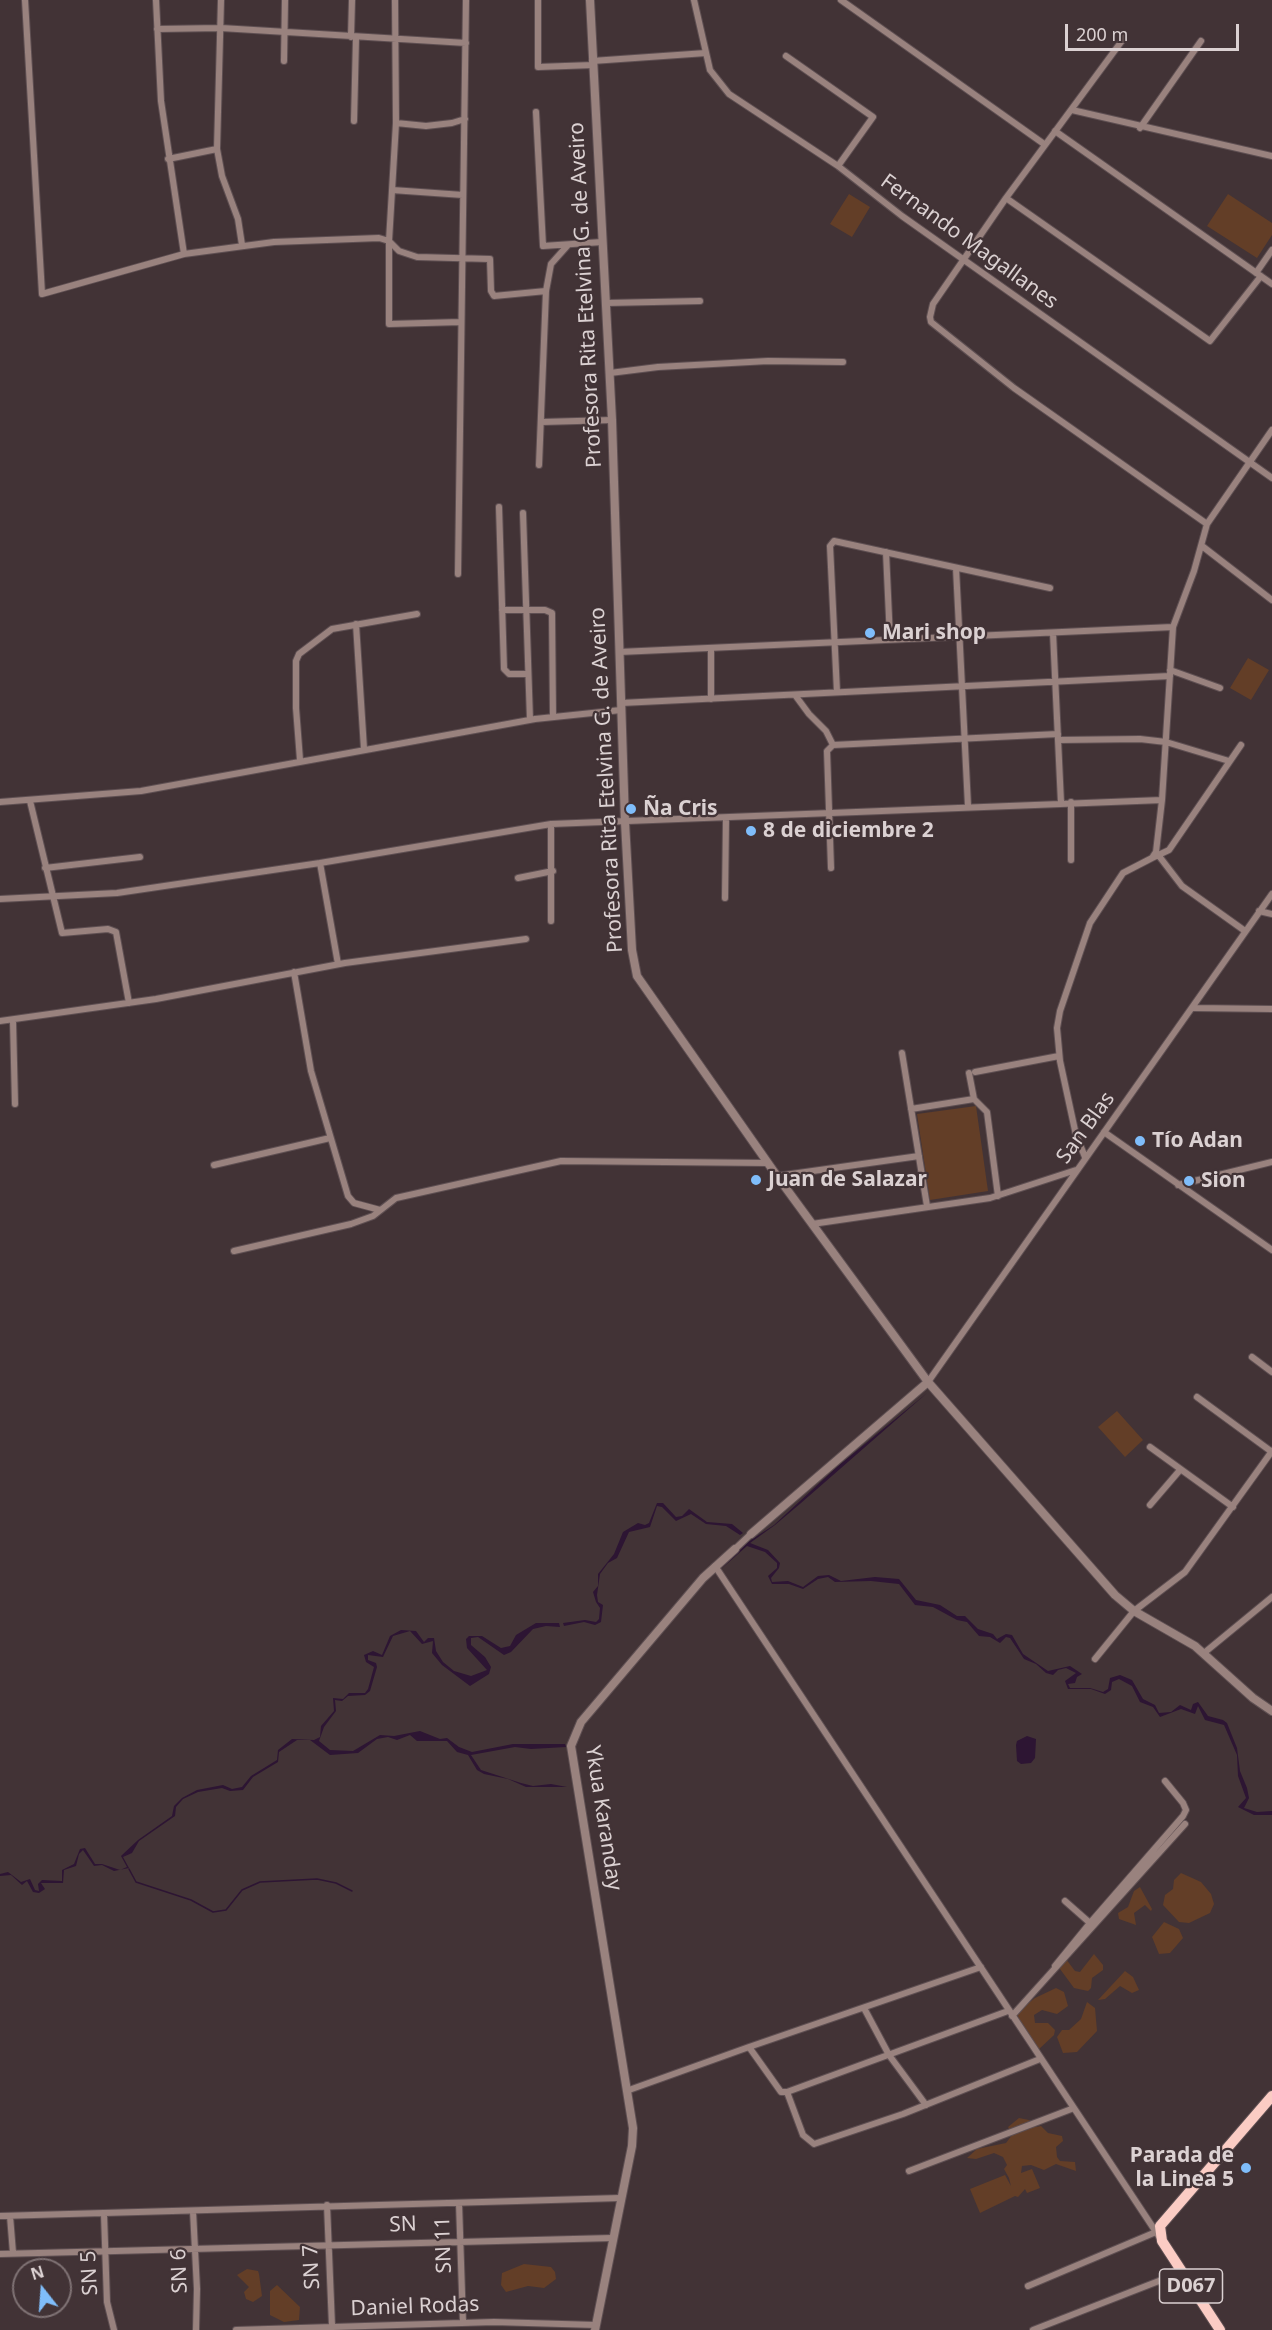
<!DOCTYPE html>
<html>
<head>
<meta charset="utf-8">
<style>
	body { margin:0 }
	#map { position:relative; width:1272px; height:2330px; overflow:hidden; background:#423336; font-family:"Noto Sans",sans-serif }
	canvas { display:block }
	.north { position:absolute; left:12px; top:2258px; width:60px; height:60px; box-sizing:border-box; background:#423336; border:2px solid #7f7274; border-radius:50%; rotate:343deg; font-size:16px; font-weight:700; line-height:24px; text-align:center; color:#dbd1d2 }
	.north::after { content:''; display:block; margin:auto; width:21px; height:27px; background:#7fbdfa; clip-path:polygon(50% 0,100% 100%,50% 72%,0 100%) }
	.scale { position:absolute; left:1065px; top:24px; width:174px; height:27px; box-sizing:border-box; border:3px solid #dbd1d2; border-top:0; padding-left:8px; font-size:18px; line-height:21px; white-space:nowrap; color:#dbd1d2; -webkit-text-stroke:4px #423336; paint-order:stroke }
</style>
</head>
<body>
<div id="map">
<canvas width="1272" height="2330"></canvas>
<div class="north">N</div>
<div class="scale">200 m</div>
</div>
<script>
const ctx = document.querySelector('canvas').getContext('2d');
ctx.lineJoin = 'round';
function fillPath(path, color) { ctx.fillStyle = color; ctx.fill(path, 'evenodd'); }
const toPath = rows => new Path2D(rows.map(r => 'M' + r).join(''));
function stroke(path, color, width, dash) { ctx.strokeStyle = color; ctx.lineWidth = width; ctx.lineCap = dash ? 'butt' : 'round'; ctx.setLineDash(dash || []); ctx.stroke(path); }
function drawText(font, color, halo, rows, align = 'center') {
  ctx.font = font + ' "Noto Sans",sans-serif'; ctx.lineWidth = 4.5; ctx.setLineDash([]); ctx.textBaseline = 'middle'; ctx.strokeStyle = halo; ctx.fillStyle = color; for (const [text, x, y, turn = 0] of rows) {
    ctx.save(); ctx.translate(x, y); ctx.rotate((+turn || 0) * Math.PI / 180); ctx.textAlign = isNaN(turn) ? turn : align; if (halo) ctx.strokeText(text, 0, 0); ctx.fillText(text, 0, 0); ctx.restore();
  }
}
fillPath(toPath([
	[849,194,870,207,852,237,830,224],
	[1228,194,1272,223,1272,235,1257,258,1207,226],
	[1248,658,1269,670,1251,700,1230,688],
	[976,1106,988,1191,930,1200,917,1114],
	[1117,1411,1143,1440,1125,1457,1098,1427],
	[1181,1873,1201,1882,1211,1894,1214,1904,1210,1913,1189,1923,1179,1922,1163,1905,1165,1895,1173,1889,1174,1880],
	[1140,1887,1152,1909,1151,1911,1145,1905,1134,1913,1136,1925,1119,1919,1118,1913,1128,1907,1134,1891],
	[1164,1922,1179,1929,1183,1938,1170,1953,1159,1954,1152,1937],
	[1094,1954,1103,1965,1103,1970,1092,1978,1091,1988,1088,1991,1074,1988,1060,1969,1060,1964,1066,1959,1075,1971,1080,1972],
	[1125,1971,1133,1977,1139,1990,1132,1993,1120,1986,1105,1999,1098,2000],
	[1056,1988,1064,1992,1068,2006,1057,2014,1042,2010,1034,2015,1035,2023,1048,2023,1055,2030,1054,2035,1037,2051,1018,2021,1016,2013,1035,1998],
	[1087,2002,1095,2008,1097,2031,1077,2052,1063,2053,1057,2037,1062,2030,1069,2030,1081,2019],
	[1019,2118,1029,2120,1036,2127,1041,2126,1048,2133,1062,2136,1063,2141,1056,2147,1057,2157,1060,2161,1075,2162,1076,2171,1056,2164,1044,2170,1031,2165,1022,2166,1021,2173,1032,2169,1040,2188,1027,2193,1025,2189,1018,2197,1015,2196,980,2213,970,2189,1005,2175,1011,2186,1009,2178,1004,2169,1007,2165,1003,2157,994,2153,976,2159,967,2158,977,2149,1006,2143,1012,2135,1008,2127],
	[524,2264,551,2267,555,2272,556,2279,544,2288,528,2286,506,2292,501,2285,502,2273],
	[247,2269,258,2271,259,2274,262,2296,253,2302,246,2299,244,2292,249,2287,237,2275],
	[277,2285,300,2307,299,2320,284,2322,270,2315,270,2291]
]), '#633e27');
fillPath(toPath([
	[927,1393,801,1503,775,1525,750,1543,768,1550,780,1563,779,1568,771,1578,772,1582,788,1581,803,1587,818,1576,829,1575,841,1581,875,1577,899,1579,916,1600,940,1605,957,1616,965,1616,978,1629,993,1634,997,1639,1006,1634,1012,1635,1023,1654,1048,1671,1070,1666,1082,1674,1077,1677,1075,1683,1068,1684,1070,1688,1090,1688,1103,1692,1108,1689,1110,1678,1120,1675,1132,1680,1143,1699,1155,1705,1159,1713,1171,1712,1180,1705,1191,1710,1193,1704,1198,1702,1208,1716,1223,1720,1227,1723,1237,1748,1240,1771,1247,1788,1249,1798,1244,1808,1257,1812,1272,1811,1272,1815,1254,1815,1238,1807,1246,1798,1238,1776,1237,1755,1224,1725,1205,1720,1198,1706,1195,1714,1181,1709,1160,1717,1153,1707,1140,1702,1132,1686,1119,1679,1112,1682,1111,1690,1105,1694,1091,1689,1068,1689,1065,1681,1076,1673,1066,1668,1058,1670,1053,1675,1046,1673,1036,1664,1024,1659,1010,1638,1006,1637,1000,1643,990,1637,979,1636,967,1622,957,1620,933,1607,915,1605,899,1584,871,1581,835,1582,828,1577,818,1579,803,1589,789,1584,772,1584,768,1576,777,1568,777,1563,765,1552,747,1546,721,1569,748,1542,774,1525,838,1466],
	[657,1503,663,1503,676,1517,682,1516,689,1509,707,1522,732,1524,743,1533,740,1535,726,1526,706,1524,691,1514,676,1521,662,1507,657,1506,650,1527,629,1532,617,1558,608,1563,600,1574,597,1595,598,1602,603,1605,601,1622,595,1625,584,1622,564,1626,563,1623,585,1620,596,1622,599,1619,600,1608,596,1602,593,1592,598,1586,598,1574,614,1554,623,1532,638,1523,645,1525,649,1523],
	[536,1623,559,1623,560,1627,546,1626,533,1629,511,1652,504,1655,478,1637,471,1638,471,1645,485,1657,491,1667,489,1674,470,1686,442,1665,432,1653,433,1641,422,1644,410,1631,393,1636,383,1657,368,1655,368,1660,376,1663,377,1667,370,1691,365,1695,348,1696,342,1701,335,1700,336,1711,324,1727,319,1741,330,1750,353,1751,380,1735,394,1736,420,1731,440,1739,447,1738,459,1747,472,1752,513,1744,565,1744,566,1747,531,1749,515,1747,471,1755,481,1770,521,1783,533,1786,551,1784,567,1787,526,1787,508,1779,484,1774,477,1770,468,1755,457,1752,447,1741,417,1741,410,1735,397,1740,388,1737,377,1739,358,1753,330,1755,310,1740,297,1740,279,1752,278,1762,253,1777,243,1790,230,1791,222,1788,198,1792,183,1799,176,1807,175,1816,139,1841,132,1853,123,1857,129,1868,114,1871,102,1865,94,1866,83,1850,79,1854,76,1866,64,1870,63,1883,41,1883,45,1889,39,1893,33,1892,27,1881,22,1885,11,1875,0,1876,0,1874,8,1872,21,1882,30,1879,35,1890,39,1891,38,1884,42,1880,62,1881,62,1870,74,1864,80,1849,85,1848,95,1864,102,1864,120,1870,127,1867,121,1856,138,1840,172,1816,174,1806,182,1798,197,1790,223,1785,232,1789,242,1787,251,1776,277,1760,278,1750,292,1739,314,1740,320,1737,321,1726,334,1711,333,1698,343,1699,349,1693,365,1693,368,1689,374,1667,366,1662,364,1655,373,1651,382,1655,390,1636,401,1630,416,1631,424,1642,428,1638,434,1638,436,1651,443,1662,454,1671,471,1676,487,1670,467,1648,466,1639,469,1636,482,1636,501,1648,510,1646,516,1635],
	[1027,1736,1036,1739,1035,1758,1031,1763,1021,1764,1017,1761,1016,1745,1017,1741]
]), '#2d1533');
stroke(toPath([
	[129,1869,136,1882,191,1900,213,1912,226,1910,242,1890,260,1882,317,1879,336,1883,352,1891]
]), '#2d1533', 1.5);
const minor = toPath([
	[25,0,42,294,184,254,274,242,379,238,389,241,399,251,417,257,490,259,491,291,494,296,546,291],
	[156,0,161,101,184,254],
	[221,0,217,149,222,176,238,219,242,245],
	[395,0,396,123,389,241,389,324,461,322],
	[538,0,538,67,593,65],
	[694,0,710,70,729,94,838,166,902,216,1272,478],
	[841,0,1044,144],
	[157,29,221,28,466,43],
	[351,37,352,0],
	[1124,38,1006,198,933,304,930,317,931,322,1014,388,1207,524],
	[786,56,873,117,838,166],
	[284,61,285,0],
	[592,61,706,53],
	[1072,110,1272,156],
	[536,112,543,246,602,242],
	[354,121,356,38],
	[396,123,426,126,452,123,465,119],
	[1140,128,1201,41],
	[1055,131,1272,284],
	[168,159,217,149],
	[392,190,463,195],
	[1006,198,1210,341,1261,276],
	[1256,273,1272,250],
	[606,303,700,301],
	[610,373,658,367,768,361,843,362],
	[542,422,612,420],
	[539,465,546,291,551,264,568,245],
	[499,507,504,669,509,674,528,674],
	[523,513,530,720],
	[1202,546,1272,600],
	[886,552,890,639],
	[956,568,968,806],
	[458,574,466,0],
	[502,610,545,610,552,613,553,717],
	[356,624,364,749],
	[1053,633,1061,803],
	[711,649,711,699],
	[619,652,1173,627],
	[1170,670,1220,688],
	[837,692,830,546,834,541,1050,588],
	[795,695,809,714,826,731,833,745,827,751,831,868],
	[621,703,1170,676],
	[1058,740,1140,739,1166,742,1229,761],
	[833,745,1058,734],
	[300,760,296,708,296,661,299,654,332,629,417,614],
	[30,801,62,933,108,929,116,932,129,1003],
	[0,802,141,791,535,719,621,710],
	[551,824,551,921],
	[1159,856,1182,886,1245,931],
	[1152,858,1169,850,1241,745],
	[1071,860,1071,802],
	[320,863,338,964],
	[45,868,140,857],
	[518,878,553,871],
	[725,898,726,819],
	[0,899,117,893,320,863,551,824,1162,800],
	[1259,911,1272,914],
	[294,972,311,1071,348,1196,354,1203,380,1210],
	[1194,1008,1272,1009],
	[0,1021,156,999,345,963,526,939],
	[13,1021,15,1104],
	[902,1053,927,1206],
	[975,1072,1059,1056],
	[969,1073,974,1099,987,1112,998,1196],
	[911,1109,974,1099],
	[1104,1132,1272,1250],
	[1085,1157,1076,1135,1060,1061,1057,1028,1060,1011,1090,923,1123,873,1152,858,1156,852,1162,800,1173,627,1194,571,1207,524,1272,430],
	[214,1165,330,1138],
	[777,1176,919,1156],
	[1178,1185,1272,1162],
	[812,1224,990,1198,1076,1170],
	[234,1251,351,1224,373,1216,396,1198,561,1161,768,1163],
	[1252,1357,1272,1372],
	[928,1382,1272,894],
	[1197,1397,1272,1452],
	[1150,1447,1233,1507],
	[1150,1505,1180,1470],
	[735,1549,751,1534],
	[715,1566,1160,2238],
	[1204,1653,1272,1597],
	[1095,1659,1134,1611,1185,1572,1272,1451],
	[1065,1901,1090,1923],
	[1055,1966,1090,1923,1183,1816,1186,1810,1183,1803,1165,1781],
	[864,2008,889,2055,926,2105],
	[1012,2016,1185,1824],
	[749,2047,981,1967],
	[629,2090,749,2047,781,2092,787,2092,1008,2011],
	[787,2092,803,2135,814,2144,903,2114,1040,2059],
	[909,2171,1074,2108],
	[459,2203,463,2323],
	[327,2205,332,2326],
	[193,2211,197,2289,196,2330],
	[104,2214,107,2302,114,2330],
	[0,2216,620,2198],
	[10,2216,13,2253],
	[0,2254,612,2238],
	[1028,2286,1156,2232],
	[236,2330,494,2322,596,2325],
	[1033,2330,1182,2272]
]);
const tertiary = toPath([
	[590,0,612,420,625,822,632,950,637,976,777,1176,928,1382,1115,1595,1134,1611,1195,1646,1253,1698,1272,1711],
	[751,1534,928,1382],
	[595,2330,632,2146,633,2128,571,1746,581,1722,703,1578,735,1549]
]);
const primary = toPath([
	[1220,2330,1162,2241,1160,2226,1272,2096]
]);
stroke(minor, '#5e4f52', 8);
stroke(tertiary, '#5e4f52', 10);
stroke(primary, '#5e4f52', 12);
stroke(minor, '#99827e', 6);
stroke(tertiary, '#99827e', 8);
stroke(primary, '#fbccc4', 10);
for (const [x, y, r, color] of [
	[870,633,6,"#7fbdfa"],
	[631,809,6,"#7fbdfa"],
	[751,831,6,"#7fbdfa"],
	[1140,1141,6,"#7fbdfa"],
	[756,1180,6,"#7fbdfa"],
	[1189,1181,6,"#7fbdfa"],
	[1246,2168,6,"#7fbdfa"]
]) { const dot = new Path2D(); dot.arc(x, y, r, 0, 2 * Math.PI); ctx.fillStyle = color; ctx.fill(dot); stroke(dot, '#423336', 2); }
for (const [x, y, w] of [
	[1191,2286,63]
]) { const box = new Path2D(); box.roundRect(x - w / 2, y - 17, w, 34, 4.5); ctx.fillStyle = '#423336'; ctx.fill(box); stroke(box, '#dbd1d2', 1.5); }
drawText('bold 20px', '#dbd1d2', null, [
	["D067",1191,2286]
]);
drawText('21px', '#dbd1d2', '#423336', [
	["Fernando Magallanes",969,242,36],
	["Profesora Rita Etelvina G. de Aveiro",586,295,-93],
	["Profesora Rita Etelvina G. de Aveiro",607,780,-93],
	["San Blas",1086,1128,-54],
	["Ykua Karanday",603,1818,81],
	["SN",403,2225,-2],
	["SN 11",444,2245,-92],
	["SN 7",312,2267,-93],
	["SN 6",180,2271,-92],
	["SN 5",90,2273,-93],
	["Daniel Rodas",415,2307,-2]
]);
drawText('bold 21px', '#dbd1d2', '#423336', [
	["Mari shop",882,633],
	["Ña Cris",643,809],
	["8 de diciembre 2",763,831],
	["Tío Adan",1152,1141],
	["Juan de Salazar",768,1180],
	["Sion",1201,1181],
	["Parada de",1234,2156,"right"],
	["la Linea 5",1234,2180,"right"]
], 'left');
</script>
</body>
</html>
